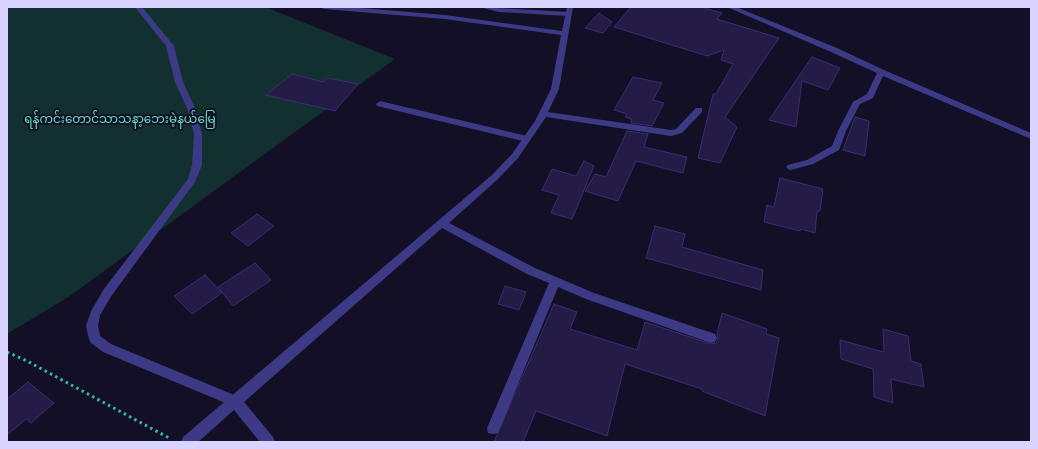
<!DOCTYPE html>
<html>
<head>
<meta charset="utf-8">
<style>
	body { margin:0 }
	#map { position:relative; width:1038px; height:449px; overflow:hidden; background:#130f26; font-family:"IBM Plex Sans",sans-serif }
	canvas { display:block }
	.frame { position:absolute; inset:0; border:8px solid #d9d4ff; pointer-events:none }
</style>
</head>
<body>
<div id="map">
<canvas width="1038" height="449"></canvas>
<div class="frame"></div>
</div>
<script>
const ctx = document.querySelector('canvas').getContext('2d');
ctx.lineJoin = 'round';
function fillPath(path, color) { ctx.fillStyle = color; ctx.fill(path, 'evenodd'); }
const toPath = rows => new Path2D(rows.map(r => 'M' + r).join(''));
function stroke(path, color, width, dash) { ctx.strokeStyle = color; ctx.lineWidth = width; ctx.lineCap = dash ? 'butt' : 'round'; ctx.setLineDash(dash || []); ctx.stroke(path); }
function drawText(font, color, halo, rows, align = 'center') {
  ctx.font = font + ' "IBM Plex Sans","Noto Sans Myanmar",sans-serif'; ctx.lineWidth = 4; ctx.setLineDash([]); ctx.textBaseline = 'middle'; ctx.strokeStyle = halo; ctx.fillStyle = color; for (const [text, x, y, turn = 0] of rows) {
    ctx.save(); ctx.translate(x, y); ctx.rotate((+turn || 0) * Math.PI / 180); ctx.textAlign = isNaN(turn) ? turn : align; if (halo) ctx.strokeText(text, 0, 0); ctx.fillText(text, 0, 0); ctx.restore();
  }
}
fillPath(toPath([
	[7,7,265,7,395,59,70,296,7,334]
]), '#12302f');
const building = toPath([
	[631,7,701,7,722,13,717,19,779,38,725,117,737,127,720,163,698,158,713,94,716,94,733,64,721,60,724,50,707,56,614,27,631,7],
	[599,13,612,22,603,33,585,28,599,13],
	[812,57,840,68,828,90,802,81,796,127,769,120,812,57],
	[292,74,323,82,327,78,358,84,335,111,266,95,292,74],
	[633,77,662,83,653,100,664,103,652,126,631,123,632,119,625,117,627,114,614,110,633,77],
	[855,117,869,121,865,156,843,150,855,117],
	[627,131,648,134,644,147,687,157,683,173,636,161,618,201,585,191,595,174,606,177,627,131],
	[584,161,594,166,572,219,551,213,559,195,542,190,552,169,576,176,584,161],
	[780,178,823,189,820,211,817,211,815,233,801,229,800,231,764,222,767,205,774,207,780,178],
	[257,214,274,226,248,246,231,233,257,214],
	[655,226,685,234,682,247,763,270,761,290,646,258,655,226],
	[255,263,271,280,233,306,218,287,255,263],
	[205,275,222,293,192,314,174,296,205,275],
	[505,286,526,292,519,310,498,304,505,286],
	[554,304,577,312,570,329,637,350,645,322,711,344,716,343,718,339,717,334,722,313,767,329,766,334,779,338,765,416,702,391,702,389,625,364,607,436,536,411,523,442,494,442,554,304],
	[883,329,908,336,911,361,921,364,924,387,891,379,893,403,874,397,873,369,841,359,840,340,884,352,883,329],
	[28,382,54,403,31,423,26,419,7,435,7,399,28,382]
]);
fillPath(building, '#241b47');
stroke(building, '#3b2d73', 1);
stroke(toPath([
	[7,352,27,361,171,439]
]), '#2fb8b0', 3, [2.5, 3.5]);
fillPath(toPath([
	[135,7,142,7,174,46,183,82,195,108,202,134,202,165,195,182,112,295,100,315,98,326,100,336,111,344,239,397,241,401,239,405,235,407,103,352,91,343,89,339,86,326,91,311,104,289,188,179,192,165,194,134,187,108,175,82,166,46,135,7],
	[479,7,569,12,572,14,569,16,499,12,479,7],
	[380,101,527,136,531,139,527,142,377,106,376,104,380,101]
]), '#3d3a85');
fillPath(toPath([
	[321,7,349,7,445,15,562,31,567,7,573,7,559,89,548,112,671,130,676,129,696,108,702,108,702,112,682,133,671,136,546,117,518,158,498,179,449,223,535,268,594,293,715,334,717,338,715,342,711,343,586,299,558,287,498,433,493,434,488,433,487,428,549,283,527,274,442,228,244,402,273,437,275,442,260,442,234,410,198,442,181,442,183,437,492,175,512,154,535,121,551,89,561,35,445,19,324,9,321,7],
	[727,7,736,7,837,48,884,70,1031,133,1031,139,883,76,873,98,860,104,846,131,839,150,813,164,791,170,788,169,786,167,788,165,807,160,832,146,838,131,853,102,867,94,877,73,831,52,727,7]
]), '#3d3a85');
drawText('12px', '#5fe0c0', '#130f26', [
	["ရန်ကင်းတောင်သာသနာ့ဘေးမဲ့နယ်မြေ",120,120]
]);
</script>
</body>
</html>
